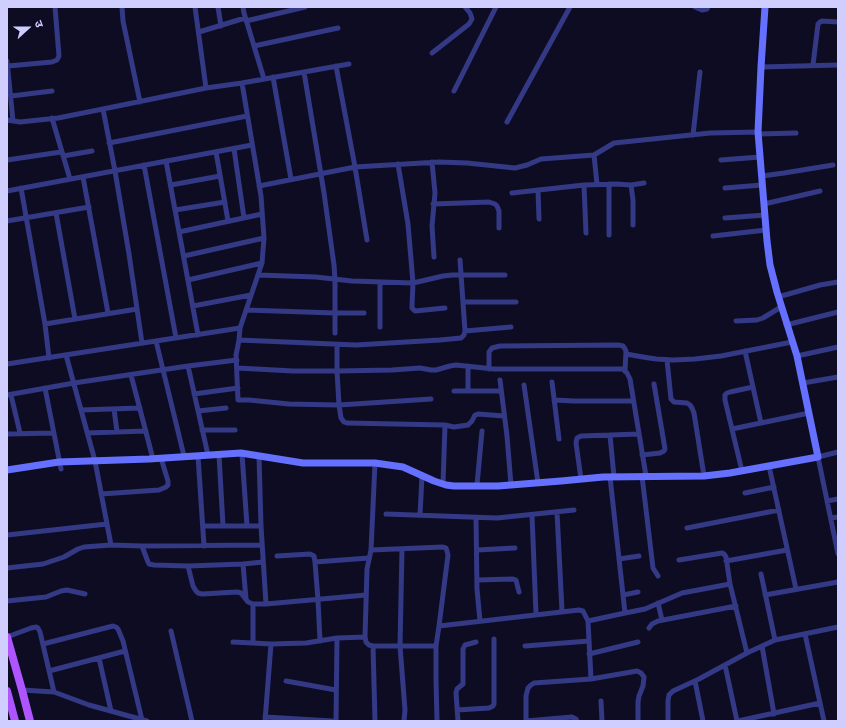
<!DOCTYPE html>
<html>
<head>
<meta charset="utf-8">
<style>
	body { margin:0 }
	#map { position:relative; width:845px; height:728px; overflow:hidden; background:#0e0c23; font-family:"Titillium Web","Noto Sans Devanagari",sans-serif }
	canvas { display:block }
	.frame { position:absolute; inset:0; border:8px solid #cfceff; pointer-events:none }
	.north { position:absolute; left:8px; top:8px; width:40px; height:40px; -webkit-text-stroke:3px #0e0c23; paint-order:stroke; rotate:69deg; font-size:11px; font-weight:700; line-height:16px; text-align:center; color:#cfceff }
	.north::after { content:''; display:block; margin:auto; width:14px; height:18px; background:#cfceff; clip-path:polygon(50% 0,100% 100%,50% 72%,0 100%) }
</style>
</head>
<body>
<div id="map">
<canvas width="845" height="728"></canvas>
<div class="frame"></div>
<div class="north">उ</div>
</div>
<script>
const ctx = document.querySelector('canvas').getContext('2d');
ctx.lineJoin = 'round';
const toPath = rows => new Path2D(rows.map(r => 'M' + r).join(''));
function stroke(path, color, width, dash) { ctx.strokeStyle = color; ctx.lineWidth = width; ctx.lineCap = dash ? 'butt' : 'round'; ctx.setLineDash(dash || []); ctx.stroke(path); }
stroke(toPath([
	[122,7,123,21,140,102],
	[195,7,206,88],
	[218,7,221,26],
	[243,7,244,13,264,79],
	[695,7,702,10,707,9,708,7],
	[246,21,305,7],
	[199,32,245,18],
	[254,46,338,28],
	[432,53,469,24,472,19,470,13,465,7],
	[7,61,13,121],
	[813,65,818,24,820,22,822,21,838,22],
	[8,66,52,62,57,60,59,56,55,7],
	[336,66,355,167,367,240],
	[761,67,838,65],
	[304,72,324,193,334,265,335,280,335,333],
	[273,77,291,179],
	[242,83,261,196,264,238,262,263,240,328,239,340,236,355,238,400,249,400,289,404,339,405,341,418,344,422,347,423,445,425],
	[454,91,496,7],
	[11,96,52,91],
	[103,109,115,171,129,254,142,343],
	[52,118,70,179],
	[7,120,20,122,58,118,103,109,206,88,242,83,349,64],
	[507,122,570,7],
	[758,134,796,133],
	[693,135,700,72],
	[109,143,247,116],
	[234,149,244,218],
	[216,152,228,221],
	[594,155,597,184],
	[63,156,92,151],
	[7,160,61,152],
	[721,160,760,157],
	[166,161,198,335],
	[432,162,435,193,432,226,434,257],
	[398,164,408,224,413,283,412,306,412,308,415,311,445,308],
	[144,165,176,338],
	[762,176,784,173,833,165],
	[83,177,108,313],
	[609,184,609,235],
	[171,185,220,176],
	[584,185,586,233],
	[631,185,633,200,633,225],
	[259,186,355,167,439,162,467,163,515,168,527,165,541,159,594,155,614,143,710,133,758,132],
	[21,188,45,324,49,358],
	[725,188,762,185],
	[538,190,539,219],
	[7,191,252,145],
	[512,193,584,185,616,184,631,185,644,183],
	[433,204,489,202,495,204,497,206,499,211,499,228],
	[764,204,820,191],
	[175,210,225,202],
	[56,213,75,319],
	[725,218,765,215],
	[7,221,89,207],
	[179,232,262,214],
	[713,236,766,230],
	[184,256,264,238],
	[258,275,316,277,352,281,413,283,443,276,452,275,505,275],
	[188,280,262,263],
	[778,297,820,285,838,282],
	[463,302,516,302],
	[193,306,251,295],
	[246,310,335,313,364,313],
	[736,321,757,320,763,318,781,307],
	[45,324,137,309],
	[786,325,838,312],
	[380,327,380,282],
	[465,331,511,327],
	[239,340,356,345,440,340,461,338,464,335,465,331,460,260],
	[156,341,184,456],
	[337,345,337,371,339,405,431,399],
	[745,351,761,423],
	[626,354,643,357,656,359,673,360,695,359,721,356,792,342],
	[66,355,95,461,111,545,142,546,148,562,149,564,154,565,188,566,193,586,196,591,198,593,202,594,237,592,241,593,248,602,253,604],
	[797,356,838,347],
	[667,360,671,399,674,402,687,403,690,405,692,408,694,413,704,476],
	[7,364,240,328],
	[188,366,208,455],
	[468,366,468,391],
	[237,368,293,371,337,371,392,370,420,368,431,370,436,370,450,366,456,365,494,369,623,369,627,373,630,379,646,476],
	[489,369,489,352,492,348,500,346,618,345,623,346,625,349,626,351,625,371],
	[131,375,153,459],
	[500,380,507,436,511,485],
	[552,382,559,439],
	[803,383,838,377],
	[524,385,538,483],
	[45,388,61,469],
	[454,391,501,391],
	[194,394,238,388],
	[7,395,74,383,188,366,237,360],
	[11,395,20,433],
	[554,400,574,401,633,401],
	[114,409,117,432],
	[81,410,140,408],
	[198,411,226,408],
	[732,429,809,413],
	[202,430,235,430],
	[87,433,146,431],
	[7,434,53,433],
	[610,435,614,477],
	[838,452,818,457,838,554],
	[242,454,247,526],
	[219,455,223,526,261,526,266,604,253,604,253,643,271,644,265,721],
	[642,455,660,453,664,451,665,449,654,384],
	[198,456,204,546],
	[259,456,261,526],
	[769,466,796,589],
	[742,471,725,400,725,395,727,393,730,392,753,387],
	[642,476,653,568,658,576],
	[581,479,576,443,577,438,581,436,639,434],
	[443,484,445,425,454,427,468,425,472,421,475,415,478,414,504,416],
	[477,485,482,431],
	[745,493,774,487],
	[101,494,159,490,166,487,168,485,168,481,161,458],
	[827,501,838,499],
	[557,512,562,611],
	[386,514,497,518,574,510],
	[420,515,422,476],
	[532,515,536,614],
	[476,518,477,589,480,621],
	[831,518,838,517],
	[203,526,223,526],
	[687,528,779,510],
	[7,535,107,524],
	[142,546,262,545],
	[402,549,400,646,405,710,404,721],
	[371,550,443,547,446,548,447,551,448,555,439,626],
	[477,550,515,548],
	[277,556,310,554,314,556,315,562],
	[619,559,639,556],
	[679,560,722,553,724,554,726,557,730,584],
	[726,561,787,550],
	[243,564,246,599],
	[188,566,243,564,263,562],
	[7,568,43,564,64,557,78,549,84,547,111,545],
	[761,574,775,640],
	[477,580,513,579,516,580,519,592],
	[623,595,638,592],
	[765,595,838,582],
	[7,601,46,597,61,591,67,590,85,594],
	[658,603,662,620],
	[266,604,366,595],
	[625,613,645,609,682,593,730,584,747,653],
	[588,621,591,679,637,671,641,673,644,677,643,686,639,696,638,702,638,721],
	[649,628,652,624,658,621,736,606],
	[171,631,192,721],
	[805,634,824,721],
	[7,637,31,628,36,627,38,628,40,632,54,692],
	[365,637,367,569,371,550,375,463],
	[320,641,318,600,315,562,369,558],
	[233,642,253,643],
	[43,644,113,626,116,627,118,629,123,641,142,720],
	[271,644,306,643,337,638],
	[373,646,375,721],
	[436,646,436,680,437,721],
	[525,646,589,641],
	[762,646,774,714],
	[589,654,638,642],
	[99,658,111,711],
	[725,665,737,721],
	[49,671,125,651],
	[286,681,336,690],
	[695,681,703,721],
	[22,690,54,692,89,705,147,721],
	[601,701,602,721],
	[457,710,489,708,493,706,494,704,494,639],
	[265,717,332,721],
	[336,721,337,638,365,637,366,642,369,645,373,646,436,646,439,626,579,610,583,611,588,621,625,613,610,477],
	[458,721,456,693,457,689,463,684,463,649,465,645,476,642],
	[526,721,526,696,528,688,531,685,534,683,591,679],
	[526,721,572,717,576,719,577,721],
	[668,721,668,701,669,695,673,691,699,679,747,653,775,640,838,627],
	[738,721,820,703]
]), '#343985', 5);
stroke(toPath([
	[7,470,59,462,149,459,241,453,303,463,375,463,403,467,434,481,446,485,454,486,498,486,561,481,603,477,704,476,730,473,818,457,797,356,777,292,770,265,767,241,758,132,761,67,765,7]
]), '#6570ff', 7);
stroke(toPath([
	[7,637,22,690,30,721],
	[7,691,15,721]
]), '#af55ff', 8);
</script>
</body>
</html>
